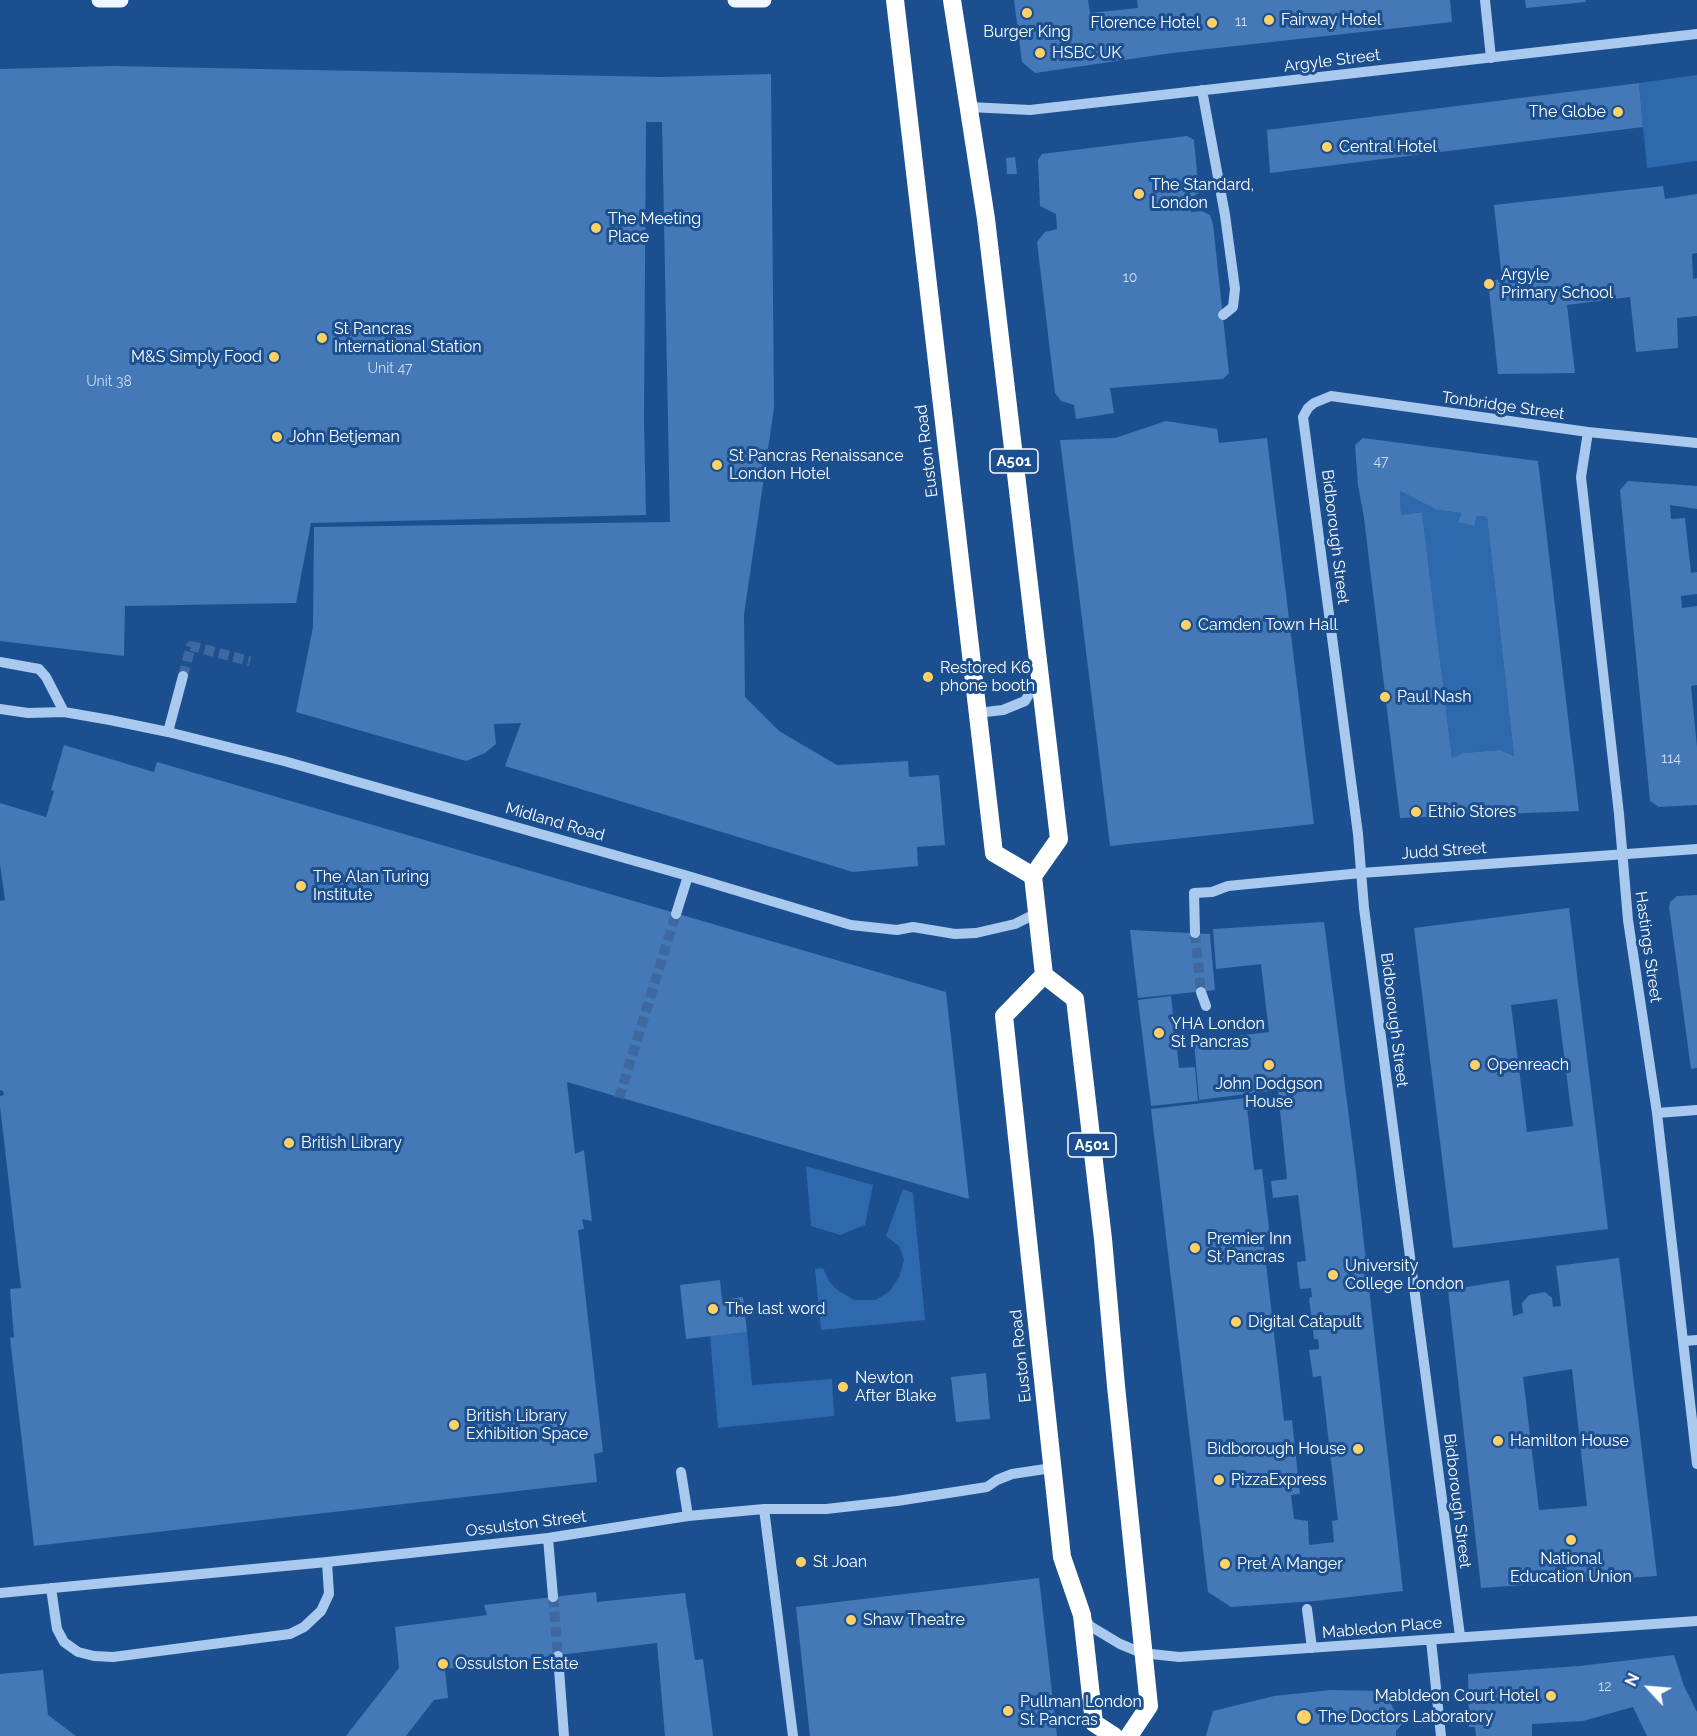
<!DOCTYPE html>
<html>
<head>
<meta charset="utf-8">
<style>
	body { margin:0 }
	#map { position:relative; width:1697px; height:1736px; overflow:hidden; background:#1b4f8f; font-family:Raleway,sans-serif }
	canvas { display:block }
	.north { position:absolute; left:1619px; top:1658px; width:60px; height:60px; -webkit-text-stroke:4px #1b4f8f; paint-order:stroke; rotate:296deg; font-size:16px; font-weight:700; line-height:24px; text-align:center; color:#fff }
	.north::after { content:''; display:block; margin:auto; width:21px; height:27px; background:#fff; clip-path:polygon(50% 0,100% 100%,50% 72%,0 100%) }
</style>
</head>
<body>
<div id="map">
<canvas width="1697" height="1736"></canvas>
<div class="north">N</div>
</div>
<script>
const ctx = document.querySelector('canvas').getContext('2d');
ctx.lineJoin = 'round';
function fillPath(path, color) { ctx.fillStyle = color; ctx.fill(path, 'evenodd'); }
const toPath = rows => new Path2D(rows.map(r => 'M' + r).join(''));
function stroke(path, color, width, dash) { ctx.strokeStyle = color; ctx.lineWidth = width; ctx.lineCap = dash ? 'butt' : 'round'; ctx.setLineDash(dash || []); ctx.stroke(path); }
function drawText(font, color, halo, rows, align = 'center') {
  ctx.font = font + ' Raleway,sans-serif'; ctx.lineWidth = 6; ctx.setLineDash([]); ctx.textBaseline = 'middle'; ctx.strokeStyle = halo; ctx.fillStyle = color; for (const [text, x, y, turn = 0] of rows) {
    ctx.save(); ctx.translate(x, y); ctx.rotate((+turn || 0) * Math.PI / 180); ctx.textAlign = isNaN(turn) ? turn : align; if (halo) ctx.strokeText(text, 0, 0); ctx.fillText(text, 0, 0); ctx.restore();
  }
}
fillPath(toPath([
	[1697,75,1697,161,1647,168,1639,83],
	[1400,491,1437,510,1461,513,1458,521,1474,526,1477,516,1487,517,1514,756,1500,750,1463,753,1452,758,1422,512,1401,515],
	[806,1166,873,1185,865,1225,840,1235,811,1226],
	[903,1189,913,1193,925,1320,821,1330,815,1269,823,1268,829,1281,836,1289,854,1300,875,1300,889,1292,899,1277,904,1260,899,1246,886,1236],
	[747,1332,752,1385,832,1379,834,1416,718,1428,710,1336]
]), '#2e69ad');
fillPath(toPath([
	[1014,0,1088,0,1090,13,1138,8,1137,0,1450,0,1452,22,1172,53,1035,73,1022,62],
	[1525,0,1585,0,1586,2,1526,8],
	[112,66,661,77,771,74,774,408,744,615,745,697,779,731,837,765,908,761,909,777,939,775,945,845,917,847,918,866,853,872,505,766,521,723,494,724,496,744,485,753,466,761,296,712,313,627,314,527,670,522,662,122,646,122,644,419,646,515,311,523,296,603,125,606,124,656,0,641,0,69],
	[1639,83,1643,127,1270,173,1267,130],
	[1187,136,1194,140,1199,193,1190,198,1191,212,1202,211,1210,215,1213,224,1229,373,1223,379,1110,388,1114,413,1076,419,1074,405,1061,401,1055,393,1037,242,1045,232,1057,229,1056,214,1040,206,1038,160,1042,154],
	[1015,157,1017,174,1007,174,1006,158],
	[1663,186,1665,199,1697,194,1697,253,1692,254,1693,279,1697,278,1697,316,1677,318,1678,348,1636,352,1630,297,1567,305,1575,373,1498,374,1488,281,1502,279,1494,205],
	[1166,421,1217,429,1219,443,1267,438,1314,824,1110,846,1060,440,1115,438],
	[1363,438,1538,461,1579,811,1400,818,1364,518,1358,485,1355,445],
	[1400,491,1437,510,1461,513,1458,522,1474,526,1477,516,1487,517,1514,756,1500,750,1463,753,1452,758,1422,512,1401,515],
	[1628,481,1697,486,1697,509,1670,505,1671,519,1685,518,1691,573,1697,572,1697,594,1681,596,1682,608,1697,606,1697,685,1691,686,1697,747,1697,805,1659,807,1650,801,1620,490],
	[64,745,154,772,157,762,946,992,969,1199,567,1082,575,1154,584,1150,592,1221,582,1219,584,1229,578,1230,603,1452,594,1454,597,1482,34,1546,10,1338,14,1337,10,1289,21,1288,0,1106,0,1096,4,1095,3,1091,0,1090,0,901,5,900,0,864,0,803,46,817,54,791,51,790],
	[1697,895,1697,1068,1691,1069,1669,907,1670,902,1677,896],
	[1569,908,1608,1229,1453,1248,1414,928],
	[1557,999,1573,1126,1527,1132,1511,1005],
	[1324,922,1356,1172,1403,1591,1315,1601,1231,1607,1208,1592,1151,1109,1246,1098,1254,1170,1262,1169,1270,1236,1263,1237,1284,1421,1292,1420,1300,1494,1291,1495,1294,1519,1308,1521,1309,1545,1334,1542,1332,1521,1338,1520,1321,1376,1313,1377,1309,1350,1319,1349,1318,1339,1314,1339,1309,1298,1312,1297,1311,1288,1300,1289,1297,1262,1306,1261,1298,1195,1273,1198,1271,1181,1287,1179,1278,1090,1199,1100,1194,1041,1269,1032,1261,964,1216,969,1213,929],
	[1130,930,1210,934,1215,990,1138,998],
	[1171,996,1179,1068,1195,1067,1198,1101,1151,1106,1138,1000],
	[1619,1258,1657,1576,1481,1588,1448,1290,1509,1280,1513,1316,1523,1313,1522,1303,1529,1295,1545,1292,1552,1298,1553,1307,1561,1306,1556,1266],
	[1572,1369,1587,1506,1539,1510,1523,1377],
	[720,1280,722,1300,743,1297,747,1332,686,1339,680,1285],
	[986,1373,990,1419,956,1422,951,1377],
	[1039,1578,1057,1736,810,1736,796,1607],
	[596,1592,597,1602,685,1593,695,1660,703,1659,713,1736,665,1736,657,1643,445,1669,448,1698,434,1700,406,1736,346,1736,399,1668,395,1627,487,1615,484,1605],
	[1674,1655,1684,1686,1697,1712,1697,1736,1647,1736,1633,1707,1583,1721,1532,1724,1532,1736,1476,1736,1475,1727,1469,1727,1468,1674,1579,1666],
	[43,1670,48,1715,76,1736,0,1736,0,1674],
	[1331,1690,1384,1691,1402,1724,1396,1731,1396,1736,1206,1736,1213,1711,1274,1696]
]), '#4478b7');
stroke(toPath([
	[183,676,191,646,250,661],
	[1195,933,1201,992],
	[619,1098,676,914],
	[553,1597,558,1656]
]), '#3d69a0', 10, [10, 5]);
stroke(toPath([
	[1485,0,1491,58],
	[1202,90,1225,215,1235,289,1233,307,1223,315],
	[969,107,1030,110,1697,34],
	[1588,432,1581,477,1619,814,1628,920,1657,1113,1697,1464],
	[0,662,39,669,46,677,64,712],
	[0,709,28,713,64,712,110,720,168,732,284,761,688,876,851,925,897,930,913,927,955,934,976,933,1015,924,1037,913],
	[977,713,1003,710,1025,701,1039,677],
	[168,732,183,676],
	[676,914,688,876],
	[1195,933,1194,893,1212,892,1228,886,1361,873,1697,849],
	[1201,992,1206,1006],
	[1657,1113,1697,1110],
	[1684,1341,1697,1340],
	[681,1472,688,1516],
	[764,1509,793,1736],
	[548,1538,553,1597],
	[51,1588,57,1629,64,1642,78,1652,94,1656,113,1657,290,1634,304,1627,321,1611,329,1594,327,1562],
	[0,1593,327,1562,548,1538,688,1516,764,1509,826,1509,897,1501,987,1487,997,1480,1012,1474,1052,1468],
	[1307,1609,1312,1648],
	[1084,1617,1090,1626,1120,1644,1142,1653,1179,1657,1697,1621],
	[1460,1636,1364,908,1358,834,1303,417,1308,408,1314,403,1331,396,1588,432,1697,443],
	[1431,1640,1441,1736],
	[558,1656,564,1736]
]), '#a9c9ee', 10);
stroke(toPath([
	[99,0,121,0],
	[735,0,764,0]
]), '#f0f6ff', 15);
stroke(toPath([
	[895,0,994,853,1033,876],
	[952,0,986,219,1059,839,1033,876,1044,975,1075,999,1103,1239,1116,1386,1149,1706,1129,1736],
	[1044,975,1004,1016,1062,1557,1082,1615,1094,1723,1114,1736]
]), '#fff', 18);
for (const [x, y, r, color] of [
	[1027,13,6,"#ffd166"],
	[1269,20,6,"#ffd166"],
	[1212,23,6,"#ffd166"],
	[1040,53,6,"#ffd166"],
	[1618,112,6,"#ffd166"],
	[1327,147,6,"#ffd166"],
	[1139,194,6,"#ffd166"],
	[596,228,6,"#ffd166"],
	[1489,284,6,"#ffd166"],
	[322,338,6,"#ffd166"],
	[274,357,6,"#ffd166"],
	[277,437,6,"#ffd166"],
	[717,465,6,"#ffd166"],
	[1186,625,6,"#ffd166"],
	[928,677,6,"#ffd166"],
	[1385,697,6,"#ffd166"],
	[1416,812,6,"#ffd166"],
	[301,886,6,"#ffd166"],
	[1159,1033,6,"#ffd166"],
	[1269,1065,6,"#ffd166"],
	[1475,1065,6,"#ffd166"],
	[289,1143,6,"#ffd166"],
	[1195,1248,6,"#ffd166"],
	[1333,1275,6,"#ffd166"],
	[713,1309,6,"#ffd166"],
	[1236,1322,6,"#ffd166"],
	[843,1387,6,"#ffd166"],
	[454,1425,6,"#ffd166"],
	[1498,1441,6,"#ffd166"],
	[1358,1449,6,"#ffd166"],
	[1219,1480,6,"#ffd166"],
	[1571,1540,6,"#ffd166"],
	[801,1562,6,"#ffd166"],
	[1225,1564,6,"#ffd166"],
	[851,1620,6,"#ffd166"],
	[443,1664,6,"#ffd166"],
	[1551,1696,6,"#ffd166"],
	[1008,1711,6,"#ffd166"],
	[1304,1717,8,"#ffd166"]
]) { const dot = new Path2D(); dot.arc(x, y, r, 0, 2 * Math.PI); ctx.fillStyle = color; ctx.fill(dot); stroke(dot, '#1b4f8f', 2); }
drawText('14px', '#d0dded', null, [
	["11",1241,22],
	["10",1130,278],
	["Unit 47",390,369],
	["Unit 38",109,382],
	["47",1381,462],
	["114",1671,759],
	["12",1605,1687]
]);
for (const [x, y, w] of [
	[1014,461,48],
	[1092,1145,48]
]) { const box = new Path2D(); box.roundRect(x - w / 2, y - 12, w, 24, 4.5); ctx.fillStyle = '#1b4f8f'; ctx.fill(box); stroke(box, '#fff', 1.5); }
drawText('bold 15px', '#fff', null, [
	["A501",1014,461],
	["A501",1092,1145]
]);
drawText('16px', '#fff', '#1b4f8f', [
	["Fairway Hotel",1281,20],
	["Florence Hotel",1200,23,"right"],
	["Burger King",1027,32,"center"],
	["HSBC UK",1052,53],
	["The Globe",1606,112,"right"],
	["Central Hotel",1339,147],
	["The Standard,",1151,185],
	["London",1151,203],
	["The Meeting",608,219],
	["Place",608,237],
	["Argyle",1501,275],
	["Primary School",1501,293],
	["St Pancras",334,329],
	["International Station",334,347],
	["M&S Simply Food",262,357,"right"],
	["John Betjeman",289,437],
	["St Pancras Renaissance",729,456],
	["London Hotel",729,474],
	["Camden Town Hall",1198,625],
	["Restored K6",940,668],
	["phone booth",940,686],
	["Paul Nash",1397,697],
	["Ethio Stores",1428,812],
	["The Alan Turing",313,877],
	["Institute",313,895],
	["YHA London",1171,1024],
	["St Pancras",1171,1042],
	["Openreach",1487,1065],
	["John Dodgson",1269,1084,"center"],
	["House",1269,1102,"center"],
	["British Library",301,1143],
	["Premier Inn",1207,1239],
	["St Pancras",1207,1257],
	["University",1345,1266],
	["College London",1345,1284],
	["The last word",725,1309],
	["Digital Catapult",1248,1322],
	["Newton",855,1378],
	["After Blake",855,1396],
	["British Library",466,1416],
	["Exhibition Space",466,1434],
	["Hamilton House",1510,1441],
	["Bidborough House",1346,1449,"right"],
	["PizzaExpress",1231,1480],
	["National",1571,1559,"center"],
	["Education Union",1571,1577,"center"],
	["St Joan",813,1562],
	["Pret A Manger",1237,1564],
	["Shaw Theatre",863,1620],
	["Ossulston Estate",455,1664],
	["Mabldeon Court Hotel",1539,1696,"right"],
	["Pullman London",1020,1702],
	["St Pancras",1020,1720],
	["The Doctors Laboratory",1318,1717]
], 'left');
drawText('16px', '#fff', '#1b4f8f', [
	["Argyle Street",1332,61,-7],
	["Tonbridge Street",1503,406,8],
	["Euston Road",927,451,-97],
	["Bidborough Street",1335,537,83],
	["Midland Road",555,822,16],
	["Judd Street",1444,851,-4],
	["Hastings Street",1648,947,82],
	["Bidborough Street",1394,1020,83],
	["Euston Road",1021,1356,-96],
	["Bidborough Street",1457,1501,83],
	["Ossulston Street",526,1524,-7],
	["Mabledon Place",1382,1628,-5]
]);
</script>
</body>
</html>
